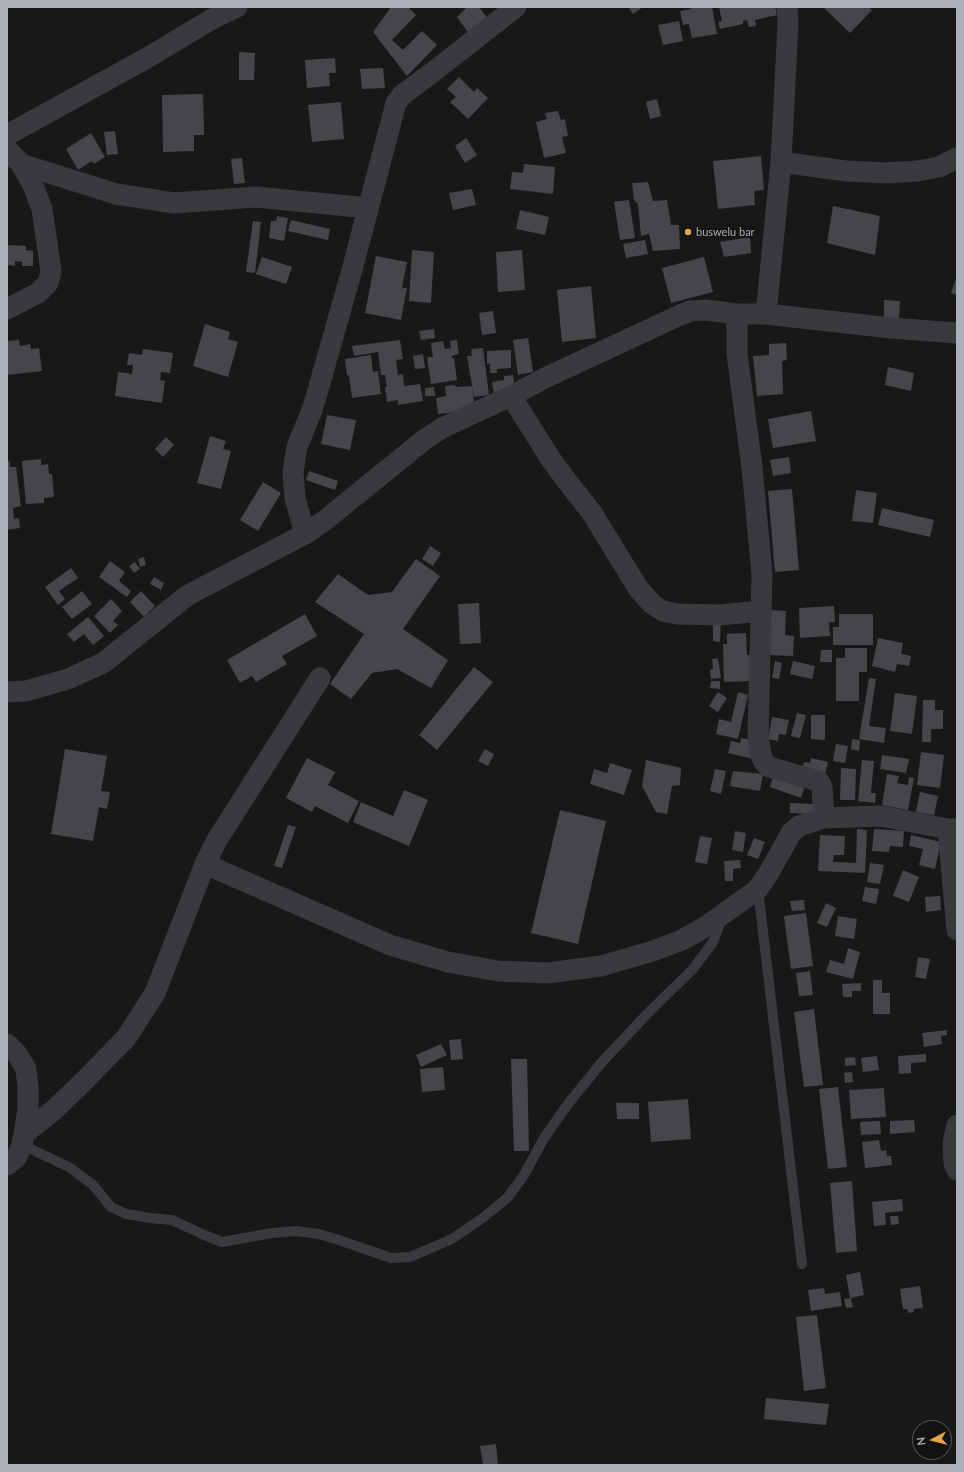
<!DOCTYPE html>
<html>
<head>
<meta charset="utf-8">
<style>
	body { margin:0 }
	#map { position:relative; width:964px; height:1472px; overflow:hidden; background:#181819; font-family:Lato,sans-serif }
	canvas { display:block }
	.frame { position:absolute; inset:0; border:8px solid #abb0b8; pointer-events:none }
	.north { position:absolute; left:912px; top:1420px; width:40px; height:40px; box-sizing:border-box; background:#131314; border:1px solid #505256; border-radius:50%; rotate:263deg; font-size:11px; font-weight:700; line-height:16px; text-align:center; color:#abb0b8 }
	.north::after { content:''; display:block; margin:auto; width:14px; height:18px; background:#e2a647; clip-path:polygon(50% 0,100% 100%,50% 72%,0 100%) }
</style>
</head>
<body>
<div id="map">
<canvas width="964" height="1472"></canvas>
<div class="frame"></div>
<div class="north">N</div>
</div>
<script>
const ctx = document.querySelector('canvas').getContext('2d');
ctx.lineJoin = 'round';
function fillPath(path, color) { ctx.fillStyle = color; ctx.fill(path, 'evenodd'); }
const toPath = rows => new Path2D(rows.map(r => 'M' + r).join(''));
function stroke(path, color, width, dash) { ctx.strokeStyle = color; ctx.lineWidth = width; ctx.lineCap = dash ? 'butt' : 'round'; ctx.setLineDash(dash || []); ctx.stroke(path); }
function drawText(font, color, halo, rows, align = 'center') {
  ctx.font = font + ' Lato,sans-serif'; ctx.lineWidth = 4; ctx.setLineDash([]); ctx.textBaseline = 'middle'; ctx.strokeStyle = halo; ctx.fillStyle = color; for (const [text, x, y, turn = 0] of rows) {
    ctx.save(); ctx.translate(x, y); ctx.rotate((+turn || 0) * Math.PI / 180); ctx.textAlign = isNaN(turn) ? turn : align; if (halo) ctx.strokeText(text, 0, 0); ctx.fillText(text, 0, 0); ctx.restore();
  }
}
fillPath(toPath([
	[391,7,408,7,416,15,392,40,403,50,422,31,437,45,407,76,373,32],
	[467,7,479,7,490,22,472,38,457,17],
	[628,7,643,7,633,14],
	[690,7,712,7,717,34,692,38,689,24,683,25,680,11,691,9],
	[719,7,775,7,777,15,755,20,756,26,749,27,747,20,743,21,743,24,720,29,718,22,722,21],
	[823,7,868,7,872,10,850,33],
	[679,21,683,41,663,45,658,25],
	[239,52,255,53,254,80,239,80],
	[335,58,336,73,329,73,330,86,307,88,305,60],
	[383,68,385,88,362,89,360,69],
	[459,77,474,92,477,88,488,98,468,119,450,102,456,97,447,89],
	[203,94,204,135,194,135,194,151,163,152,162,95],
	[657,99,661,116,650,119,646,102],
	[341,102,344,139,312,142,308,105],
	[558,111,561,120,565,119,568,136,562,137,566,153,544,158,536,122,547,119,545,113],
	[115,131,118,154,107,155,104,132],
	[91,133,105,157,94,164,92,161,78,170,66,149],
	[466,138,477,155,465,163,455,146],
	[761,156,764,190,754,191,755,205,718,209,713,161],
	[242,158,245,183,234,184,231,159],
	[524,164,555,167,553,194,510,189,512,172,523,173],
	[648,182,653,201,667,200,671,225,679,225,680,249,653,251,649,234,641,236,638,204,634,200,632,183],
	[472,189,476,205,453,210,449,193],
	[629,200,635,238,620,240,614,202],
	[833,206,880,216,875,255,827,243],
	[520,210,549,217,545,235,516,229],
	[277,216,288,218,284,241,269,238,271,221,276,221],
	[291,220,330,229,328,240,288,231],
	[253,221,261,222,255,273,246,272],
	[750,237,751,253,724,257,720,242],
	[645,240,648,254,626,258,623,244],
	[7,245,26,246,26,250,33,251,33,266,22,266,22,262,15,261,15,266,7,265],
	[412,250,434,252,431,303,409,301],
	[522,250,525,290,498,292,496,252],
	[376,256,407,262,402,288,407,288,401,320,365,313],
	[262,257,292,267,286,284,256,274],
	[704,257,713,292,671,303,662,268],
	[957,276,957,295,951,293],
	[591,286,596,338,562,342,557,290],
	[884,300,900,301,899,320,884,320],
	[493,311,496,333,482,335,479,313],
	[205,324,230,332,228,339,238,342,228,377,193,366],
	[434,329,435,338,421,340,419,331],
	[528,338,533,372,518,375,513,340],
	[19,340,20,346,30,344,31,349,39,348,42,371,7,375,7,341],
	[400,340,403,359,396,360,398,375,403,374,404,386,420,384,423,401,398,405,398,400,387,402,385,387,387,387,385,375,381,375,378,352,354,356,352,346],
	[457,340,459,354,451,356,452,358,454,358,457,380,431,384,427,357,433,357,431,343,443,341,445,349,451,348,450,341],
	[786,343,787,360,782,361,783,394,757,396,753,356,769,355,769,344],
	[483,348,489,395,474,397,467,356,472,356,471,349],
	[143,349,173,353,170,373,161,372,160,380,165,381,162,403,115,396,118,372,132,374,133,365,127,365,129,353,142,355],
	[511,350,511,368,497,369,497,373,490,373,490,363,487,364,487,351],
	[423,354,425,368,415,369,413,356],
	[371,355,373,372,378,371,381,394,352,398,349,375,347,376,345,359],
	[888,367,914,373,911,391,885,385],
	[513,375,515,390,494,394,492,382,504,380,504,376],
	[455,385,456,387,472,386,475,410,438,414,436,398,446,396,445,386],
	[434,387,435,396,425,396,425,388],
	[811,411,816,441,773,448,768,419],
	[327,415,356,420,350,450,321,444],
	[210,436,226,441,223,449,231,451,221,489,197,483],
	[166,437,174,445,163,457,155,449],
	[789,457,791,473,773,476,770,460],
	[41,459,41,465,48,464,49,474,52,474,54,497,44,498,44,503,26,504,22,461],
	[10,461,10,467,16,467,21,506,13,508,14,519,19,518,20,528,7,530,7,462],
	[309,471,338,481,335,490,306,480],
	[263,482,281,493,258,531,240,520],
	[792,489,799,570,775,572,768,491],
	[856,490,877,493,873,523,852,521],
	[882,508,934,520,930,537,878,525],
	[430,546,441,553,433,566,422,559],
	[144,557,146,565,140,567,138,559],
	[416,559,440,576,403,629,448,660,431,688,397,669,372,673,351,699,330,684,364,634,315,602,338,574,368,595,392,592],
	[110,561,125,572,119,581,131,591,127,597,99,577],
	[135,562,140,569,134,573,129,566],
	[71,568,78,578,59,591,65,599,58,605,45,587],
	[154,577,164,583,161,590,150,584],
	[82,591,92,604,72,619,62,607],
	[141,591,155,606,144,617,130,602],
	[111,599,122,611,113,621,118,625,110,633,94,616],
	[479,603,481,643,460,644,458,604],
	[834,606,835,622,829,622,830,636,800,638,799,608],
	[770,610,786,611,785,635,794,636,793,656,768,655],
	[305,614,317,636,282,656,287,664,256,682,252,676,240,683,227,660],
	[839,614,873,614,873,645,833,645,833,627,839,627],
	[88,617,104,636,93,645,84,634,74,642,67,634],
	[713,619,721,619,720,642,713,641],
	[746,633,747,655,751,655,752,681,724,682,723,644,727,644,727,634],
	[878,638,903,643,901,654,911,656,909,666,897,664,895,672,872,666],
	[845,648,867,648,867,672,859,672,859,701,836,701,836,658,845,658],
	[821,650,832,650,832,662,820,662],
	[718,658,721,678,711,679,710,670,713,669,712,659],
	[775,661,782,663,779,679,772,678],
	[793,661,815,666,812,679,790,674],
	[474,667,493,682,437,750,419,735],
	[869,678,876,679,869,726,886,728,884,743,859,739],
	[711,681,720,681,720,689,710,688],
	[718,692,727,698,718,712,709,706],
	[738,692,748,695,738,739,716,734,719,719,731,722],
	[895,693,917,696,912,734,890,731],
	[923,700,935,700,935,710,943,710,943,729,931,729,931,742,922,742],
	[797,713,806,715,800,738,791,736],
	[811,715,825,715,825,740,811,739],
	[772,717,789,720,786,735,779,734,778,741,768,739],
	[741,738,757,741,753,759,728,753,731,741,740,743],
	[852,739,860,740,859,751,851,749],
	[836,744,848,746,845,763,833,761],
	[65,749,107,756,101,791,110,792,107,809,99,807,93,841,51,834],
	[485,749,494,754,488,766,478,761],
	[921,752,944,755,940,788,917,785],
	[882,755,909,759,906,773,880,769],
	[307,758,335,772,328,785,359,801,348,823,315,806,312,812,286,798],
	[811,758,828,762,825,774,803,768,804,762,810,763],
	[646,760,681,768,680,785,672,786,667,814,656,812,642,786],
	[862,760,874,761,871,793,876,793,875,803,858,801],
	[610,763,632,770,624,795,590,784,594,769,607,773],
	[841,768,856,769,855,800,840,800],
	[715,769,726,771,721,794,710,791],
	[733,771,763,774,760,791,730,786],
	[887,774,899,776,897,783,908,785,909,777,914,778,908,810,882,805],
	[773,777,804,788,801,798,770,787],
	[404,790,428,800,409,846,353,822,361,802,393,816],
	[920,792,938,796,934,815,916,812],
	[790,803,816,804,816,814,790,813],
	[560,810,606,821,578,944,531,933],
	[288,825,296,827,282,868,274,866],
	[857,829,867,830,865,873,818,871,820,835,845,836,844,855,834,855,833,862,856,863],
	[874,829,904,831,903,847,890,846,889,852,872,851],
	[735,831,746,833,743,852,732,850],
	[911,835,941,842,935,869,919,865,923,849,909,846],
	[700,836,712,838,707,864,695,862],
	[754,838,765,842,758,859,747,855],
	[740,860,741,868,733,869,733,881,725,881,724,861],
	[870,863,884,865,880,884,867,882],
	[903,870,919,877,909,902,893,896],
	[865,887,879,889,876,904,862,901],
	[940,896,941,910,926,912,925,897],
	[804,900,805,910,792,911,790,901],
	[826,903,836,908,827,927,817,923],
	[806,913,813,966,791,969,784,916],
	[838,916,857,919,854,939,835,936],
	[848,948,860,952,853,979,826,972,830,960,844,964],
	[918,957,930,959,926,979,915,977],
	[810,971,813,995,799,996,796,973],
	[873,980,882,980,882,993,890,993,890,1014,873,1014],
	[861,983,861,991,852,991,852,997,843,997,842,984],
	[814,1009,823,1085,804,1087,794,1012],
	[947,1030,947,1035,941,1036,942,1044,924,1047,922,1033],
	[461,1039,463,1059,451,1060,449,1040],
	[441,1044,447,1055,421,1067,416,1055],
	[926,1054,926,1062,911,1063,911,1073,899,1074,898,1056],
	[877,1056,879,1070,863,1072,861,1058],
	[855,1057,856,1065,845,1066,845,1058],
	[511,1059,527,1059,529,1151,514,1151],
	[443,1067,445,1090,422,1092,420,1069],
	[852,1072,853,1082,845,1083,844,1073],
	[838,1087,847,1167,828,1169,819,1089],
	[884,1088,886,1117,851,1119,849,1090],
	[688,1099,691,1139,651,1142,648,1102],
	[616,1103,639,1103,639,1119,617,1119],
	[914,1120,915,1132,890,1134,890,1121],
	[880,1121,881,1134,861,1135,860,1122],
	[879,1140,881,1151,886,1150,887,1156,891,1156,892,1165,865,1168,862,1142],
	[852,1181,857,1251,836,1253,830,1183],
	[902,1199,903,1211,885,1213,886,1225,874,1226,872,1202],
	[890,1216,898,1216,899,1224,891,1225],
	[860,1272,864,1295,851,1298,853,1307,846,1308,844,1299,850,1298,846,1275],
	[920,1286,923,1308,914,1309,914,1312,908,1313,907,1309,903,1309,900,1289],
	[824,1288,825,1294,840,1292,842,1306,811,1311,808,1290],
	[817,1315,826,1388,804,1391,796,1317],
	[766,1398,829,1404,826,1425,764,1419],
	[496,1444,498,1465,483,1465,480,1446]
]), '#454649');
stroke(toPath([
	[758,889,802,1264],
	[22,1145,69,1167,93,1185,111,1207,126,1214,150,1218,172,1220,202,1234,222,1242,272,1233,296,1231,319,1234,339,1240,391,1258,410,1257,452,1239,484,1217,508,1197,524,1175,544,1138,568,1104,602,1062,648,1013,693,969,713,942,722,919]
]), '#393a3e', 10);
stroke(toPath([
	[7,135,147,58,212,19,237,7],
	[7,149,21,164,32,183,42,209,51,271,48,283,38,293,7,309],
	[781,162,846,171,886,173,918,171,939,167,957,158],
	[21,164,116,194,174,203,256,197,368,208],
	[737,314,737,354,752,467,762,574,758,737,761,755,764,762,769,767,818,781,820,783,822,787,824,818],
	[766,314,781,162,788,23,787,7],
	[511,396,552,461,570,485,592,513,638,588,652,604,663,611,677,614,720,615,761,611],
	[305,534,295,498,293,472,297,447,312,410,316,397,352,270,396,103,402,95,433,72,516,7],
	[7,692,26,691,68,679,103,663,188,595,305,534,324,521,424,440,442,428,511,396,547,377,678,316,690,311,706,310,737,314,766,314,891,328,957,333],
	[948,829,957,930],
	[205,864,390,945,448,962,498,971,548,973,601,966,653,951,682,940,705,927,758,889,770,871,791,833,799,826,824,818,881,816,948,829,957,829],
	[7,1044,17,1054,26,1069,28,1088,28,1110,22,1145,16,1158,7,1165],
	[957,1125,953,1143,954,1163,957,1170],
	[25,1133,54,1110,83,1082,126,1038,155,993,205,864,217,840,320,678]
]), '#393a3e', 21);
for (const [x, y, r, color] of [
	[688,232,4,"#e2a647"]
]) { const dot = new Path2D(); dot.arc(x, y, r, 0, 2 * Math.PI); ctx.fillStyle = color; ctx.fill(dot); stroke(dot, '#131314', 1.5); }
drawText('11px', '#abb0b8', '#131314', [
	["buswelu bar",696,232]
], 'left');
</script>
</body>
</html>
